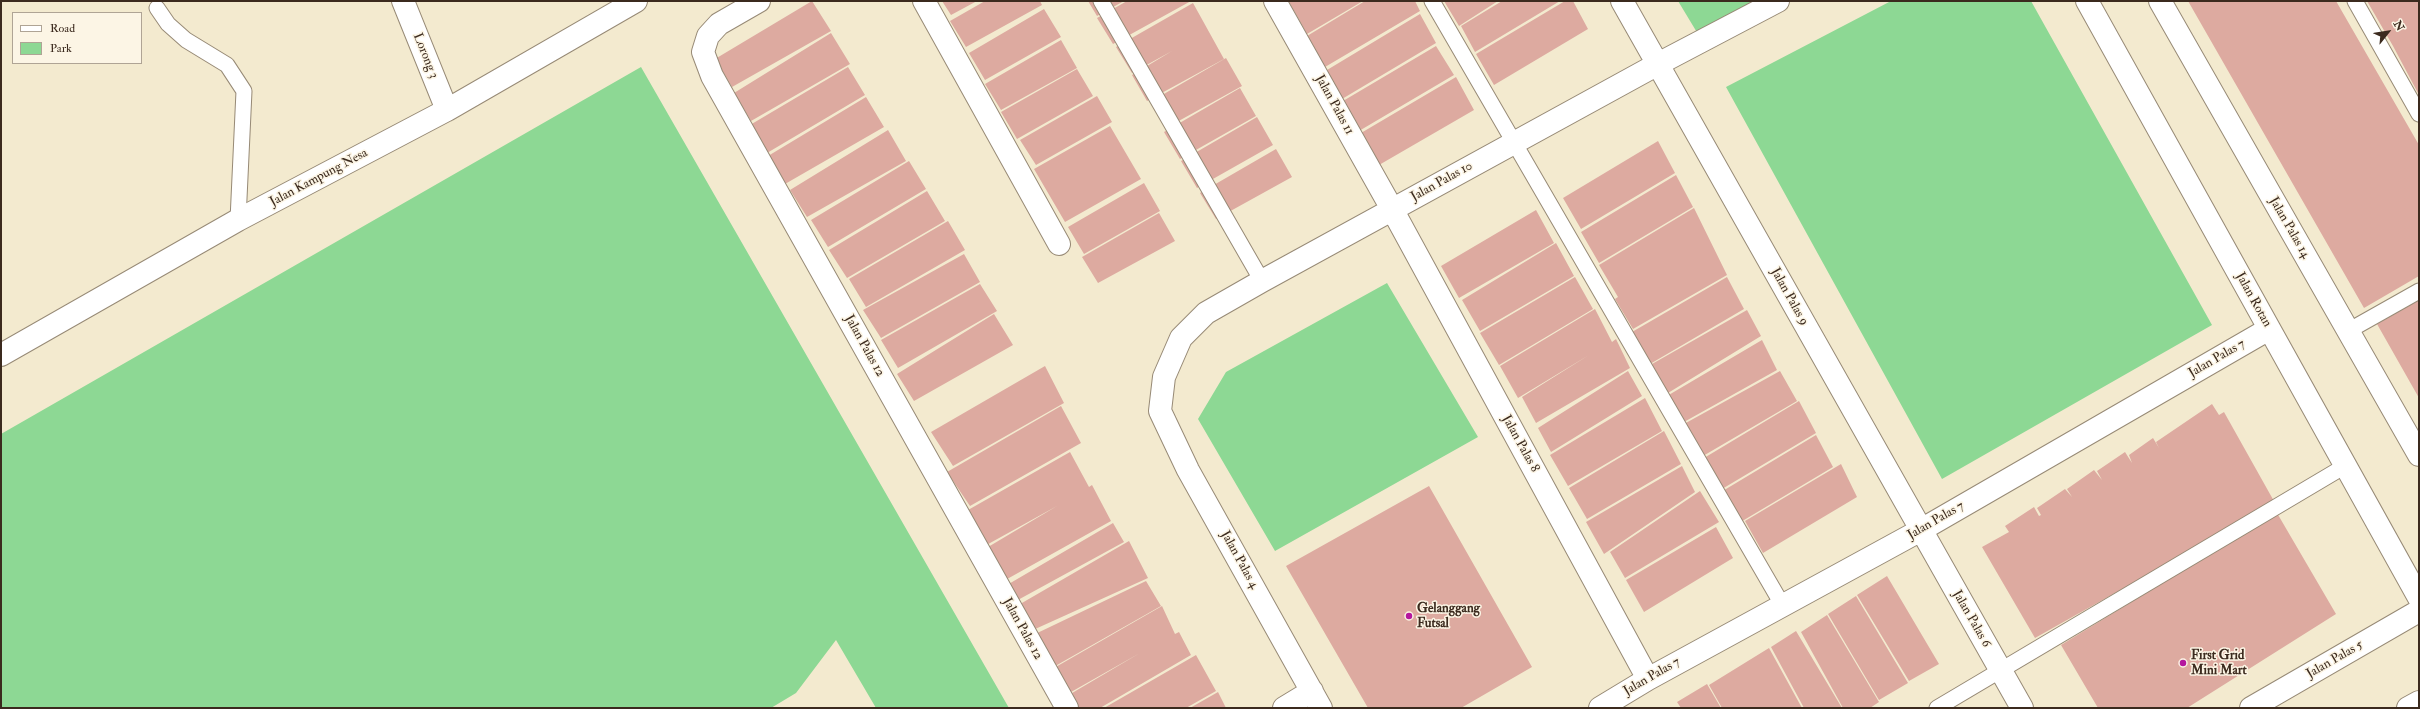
<!DOCTYPE html>
<html>
<head>
<meta charset="utf-8">
<style>
	body { margin:0 }
	#map { position:relative; width:2420px; height:709px; overflow:hidden; background:#f3eacf; font-family:"IM FELL Double Pica",serif }
	canvas { display:block }
	.frame { position:absolute; inset:0; border:2px solid #3b2a1e; pointer-events:none }
	.legend { position:absolute; left:12px; top:12px; width:130px; height:52px; box-sizing:border-box; background:#fcf5e5; border:1px solid #afa495; margin:0; padding:5px 7px; list-style:none; font-size:12px; color:#3b2a1e }
	.legend li { display:flex; align-items:center; gap:8px; height:20px }
	.legend b { width:20px; border:1px solid #afa495 }
	.north { position:absolute; left:2368px; top:12px; width:40px; height:40px; -webkit-text-stroke:3px #fcf5e5; paint-order:stroke; rotate:60deg; font-size:11px; font-weight:700; line-height:16px; text-align:center; color:#3b2a1e }
	.north::after { content:''; display:block; margin:auto; width:14px; height:18px; background:#3b2a1e; clip-path:polygon(50% 0,100% 100%,50% 72%,0 100%) }
</style>
</head>
<body>
<div id="map">
<canvas width="2420" height="709"></canvas>
<div class="frame"></div>
<ul class="legend">
<li><b style="height:5px;background:#fff"></b>Road</li>
<li><b style="height:11px;background:#8dd894"></b>Park</li>
</ul>
<div class="north">N</div>
</div>
<script>
const ctx = document.querySelector('canvas').getContext('2d');
ctx.lineJoin = 'round';
function fillPath(path, color) { ctx.fillStyle = color; ctx.fill(path, 'evenodd'); }
const toPath = rows => new Path2D(rows.map(r => 'M' + r).join(''));
function stroke(path, color, width, dash) { ctx.strokeStyle = color; ctx.lineWidth = width; ctx.lineCap = dash ? 'butt' : 'round'; ctx.setLineDash(dash || []); ctx.stroke(path); }
function drawText(font, color, halo, rows, align = 'center') {
  ctx.font = font + ' "IM FELL Double Pica",serif'; ctx.lineWidth = 3; ctx.setLineDash([]); ctx.textBaseline = 'middle'; ctx.strokeStyle = halo; ctx.fillStyle = color; for (const [text, x, y, turn = 0] of rows) {
    ctx.save(); ctx.translate(x, y); ctx.rotate((+turn || 0) * Math.PI / 180); ctx.textAlign = isNaN(turn) ? turn : align; if (halo) ctx.strokeText(text, 0, 0); ctx.fillText(text, 0, 0); ctx.restore();
  }
}
fillPath(toPath([
	[1678,1,1769,1,1701,39],
	[1891,1,2031,1,2212,325,1942,479,1726,87],
	[641,67,1009,708,876,708,836,640,796,693,771,708,1,708,1,434],
	[1387,283,1478,437,1275,551,1198,419,1226,372]
]), '#8dd894');
fillPath(toPath([
	[812,1,831,31,732,87,715,59],
	[942,1,977,1,951,15],
	[985,1,1040,1,1042,5,966,47,950,21],
	[1088,1,1124,1,1097,16],
	[1127,1,1191,1,1113,44,1097,18],
	[1292,1,1363,1,1307,34,1289,2],
	[1365,1,1415,1,1420,11,1325,67,1307,36],
	[1444,1,1498,1,1459,26],
	[1502,1,1560,1,1475,52,1461,26],
	[1565,1,1573,1,1588,29,1494,85,1476,54],
	[2188,1,2336,1,2419,145,2419,276,2364,308],
	[2367,1,2419,1,2419,95,2393,46],
	[1193,3,1224,59,1147,101,1132,75,1172,51,1132,73,1116,47],
	[1044,9,1061,37,985,80,969,53],
	[1420,14,1436,43,1342,99,1327,70],
	[831,33,850,64,751,121,734,93],
	[1061,40,1077,68,1001,110,985,84],
	[1436,46,1454,75,1359,131,1343,101],
	[1226,58,1242,86,1166,128,1150,102],
	[848,67,865,95,767,153,750,125],
	[1077,69,1093,96,1017,139,1001,112],
	[1456,77,1474,110,1379,165,1361,133],
	[1240,88,1256,116,1180,159,1164,132],
	[1097,96,1112,122,1036,165,1020,140],
	[866,97,884,127,785,184,768,156],
	[1257,117,1273,145,1197,188,1181,161],
	[1110,126,1141,179,1065,222,1034,169],
	[888,130,906,161,807,217,790,190],
	[1658,141,1675,173,1581,229,1563,198],
	[1276,149,1292,177,1216,219,1200,193],
	[909,161,926,189,828,247,811,220],
	[1676,175,1693,207,1599,263,1581,232],
	[1144,183,1160,211,1084,254,1068,227],
	[927,191,945,221,847,278,829,250],
	[1694,208,1727,275,1633,329,1615,299,1618,297,1599,265],
	[1536,210,1554,243,1459,298,1441,266],
	[1159,213,1175,241,1098,283,1082,257],
	[948,221,965,250,866,307,849,279],
	[1556,243,1574,276,1480,331,1462,300],
	[964,254,980,282,881,338,863,310],
	[1575,277,1593,309,1499,365,1480,333],
	[1727,277,1744,309,1650,364,1632,332],
	[980,284,997,311,898,368,881,340],
	[2419,300,2419,398,2377,324],
	[1595,309,1612,342,1616,339,1630,368,1536,423,1522,397,1589,355,1518,398,1500,366],
	[1747,310,1761,336,1668,393,1652,364],
	[994,314,1013,345,914,401,897,374],
	[1762,340,1777,370,1684,422,1667,396],
	[1045,366,1064,403,953,466,931,432],
	[1628,371,1642,396,1551,452,1538,428],
	[1780,371,1797,401,1703,456,1684,424],
	[1645,398,1662,431,1568,486,1550,455],
	[1799,401,1816,433,1722,489,1704,458],
	[2212,404,2219,415,2224,412,2275,503,2035,638,1982,547,2009,532,2005,526,2034,507,2039,516,2041,515,2037,508,2065,489,2072,497,2067,489,2094,470,2102,480,2097,471,2125,452,2132,463,2129,455,2153,438,2159,448,2156,442],
	[1061,406,1081,443,970,506,947,472],
	[1664,431,1681,464,1587,519,1569,488],
	[1816,435,1833,467,1739,523,1721,492],
	[1070,452,1089,487,1092,485,1111,521,1000,583,983,550,1057,506,981,548,961,514],
	[1841,464,1857,497,1763,553,1745,521],
	[1682,466,1695,492,1604,554,1586,522],
	[1429,486,1532,667,1461,708,1368,708,1286,566],
	[1700,491,1719,522,1625,578,1610,552],
	[2277,513,2336,614,2187,708,2098,708,2061,645],
	[1113,523,1124,542,1016,601,1007,585],
	[1716,527,1733,558,1644,612,1626,580],
	[1129,541,1148,578,1033,630,1015,607],
	[1887,576,1939,664,1909,681,1857,595],
	[1146,581,1161,606,1050,669,1031,636],
	[1856,596,1908,683,1879,700,1828,614],
	[1162,606,1175,634,1179,632,1191,655,1100,708,1074,708,1067,696,1140,653,1064,696,1047,672],
	[1827,615,1879,702,1870,708,1843,708,1801,632],
	[1796,631,1842,708,1804,708,1771,647],
	[1769,648,1802,708,1722,708,1709,685],
	[1196,655,1216,691,1186,708,1104,708],
	[1707,684,1721,708,1681,708,1677,702],
	[1218,692,1226,708,1190,708]
]), '#ddaaa0');
const service = toPath([
	[1101,1,1262,281],
	[1432,1,1783,606],
	[2355,1,2419,114],
	[157,8,168,24,186,40,227,65,244,91,238,220],
	[2348,331,2419,291],
	[1937,708,2345,466]
]);
const minor = toPath([
	[403,1,447,110],
	[759,1,719,24,708,36,703,52,712,76,1067,708],
	[924,1,1059,244],
	[1275,1,1392,209,1648,679],
	[1622,1,2022,708],
	[2087,1,2419,598],
	[2160,1,2419,455],
	[1,355,238,220,447,110,636,1],
	[1284,708,1312,691],
	[1321,708,1188,470,1160,411,1164,377,1181,338,1206,313,1262,281,1658,64,1778,1],
	[1600,708,1648,679,1921,530,2269,329],
	[2251,708,2419,611]
]);
const tertiary = toPath([
	[2408,708,2419,702]
]);
stroke(service, '#978a76', 17);
stroke(minor, '#978a76', 24);
stroke(tertiary, '#978a76', 24);
stroke(service, '#fff', 15);
stroke(minor, '#fff', 22);
stroke(tertiary, '#fff', 22);
for (const [x, y, r, color] of [
	[1409,616,4,"#b5179e"],
	[2183,663,4,"#b5179e"]
]) { const dot = new Path2D(); dot.arc(x, y, r, 0, 2 * Math.PI); ctx.fillStyle = color; ctx.fill(dot); stroke(dot, '#fcf5e5', 1.5); }
drawText('13px', '#3b2a1e', '#fcf5e5', [
	["Lorong 3",425,56,68],
	["Jalan Palas 11",1334,105,61],
	["Jalan Kampung Nesa",319,178,-28],
	["Jalan Palas 10",1442,182,-29],
	["Jalan Palas 14",2289,228,60],
	["Jalan Palas 9",1789,297,61],
	["Jalan Rotan",2253,300,61],
	["Jalan Palas 12",864,346,61],
	["Jalan Palas 7",2217,359,-30],
	["Jalan Palas 8",1520,444,61],
	["Jalan Palas 7",1936,521,-30],
	["Jalan Palas 4",1239,560,61],
	["Jalan Palas 6",1971,619,60],
	["Jalan Palas 12",1022,629,61],
	["Jalan Palas 5",2335,660,-30],
	["Jalan Palas 7",1652,677,-30]
]);
drawText('bold 13px', '#3b2a1e', '#fcf5e5', [
	["Gelanggang",1417,609],
	["Futsal",1417,624],
	["First Grid",2191,656],
	["Mini Mart",2191,671]
], 'left');
</script>
</body>
</html>
